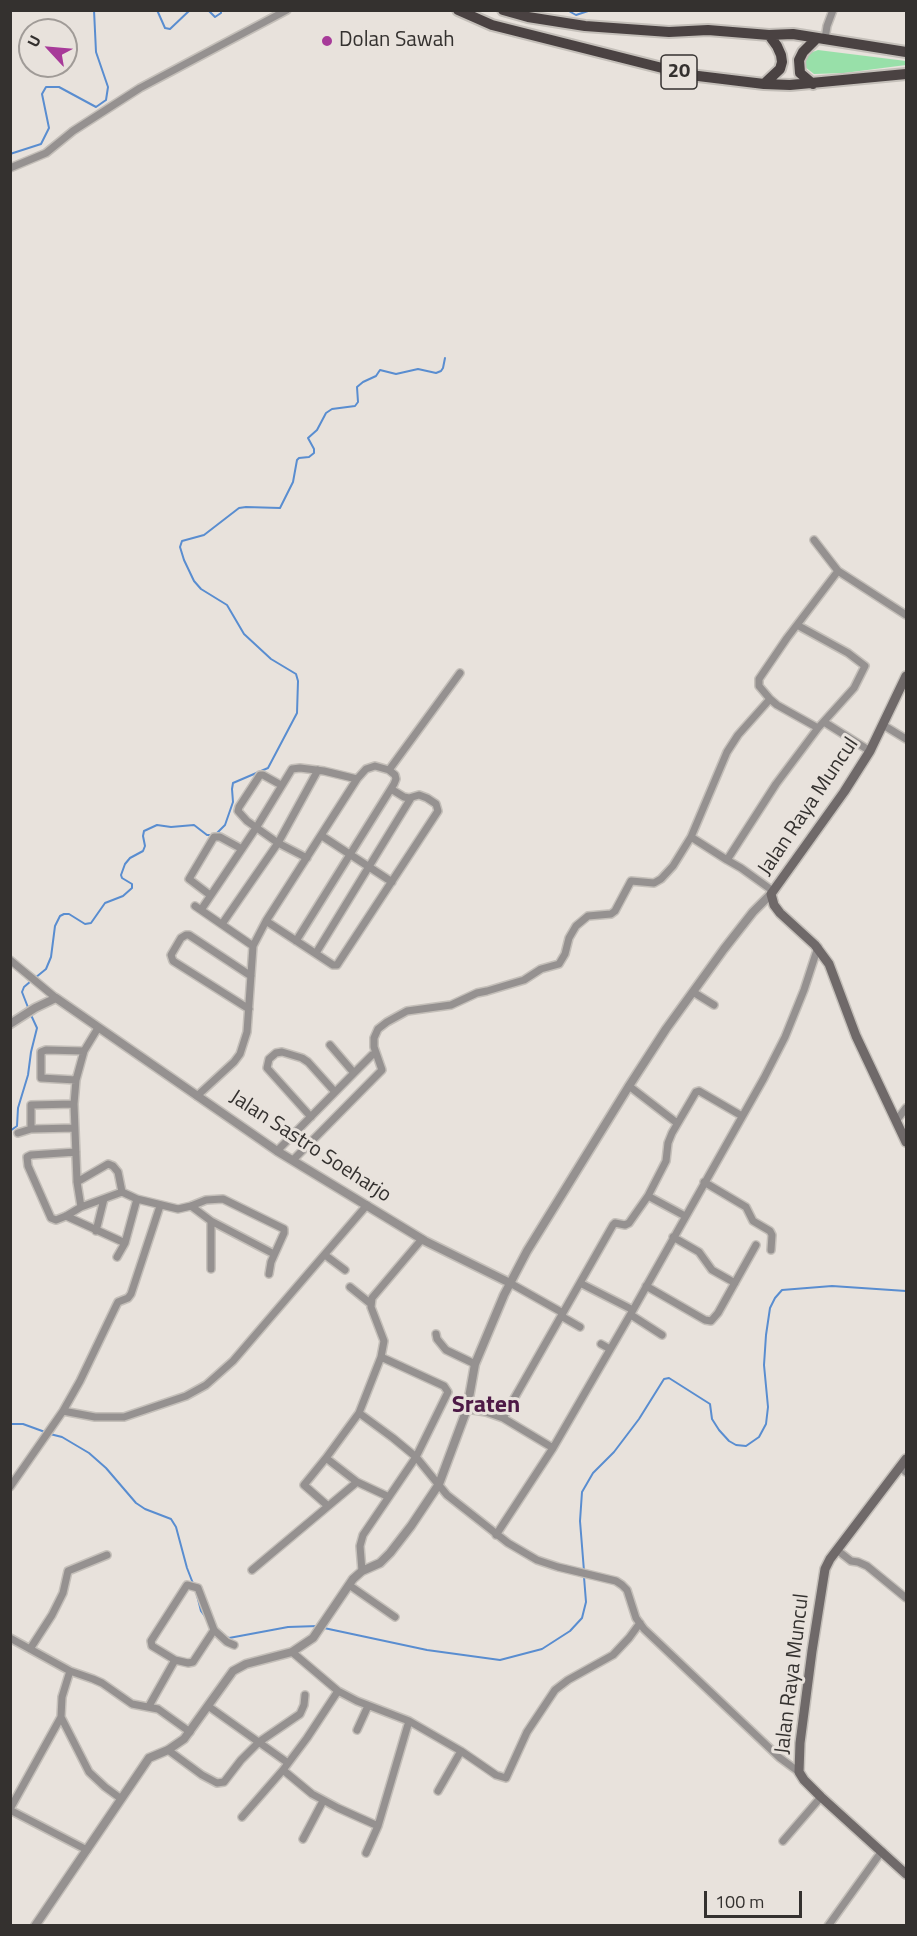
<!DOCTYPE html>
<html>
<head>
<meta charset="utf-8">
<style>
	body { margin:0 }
	#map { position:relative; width:917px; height:1936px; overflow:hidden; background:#e8e2dc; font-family:"Titillium Web",sans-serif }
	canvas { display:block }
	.frame { position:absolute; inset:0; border:12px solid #34312f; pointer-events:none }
	.north { position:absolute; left:18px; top:18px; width:60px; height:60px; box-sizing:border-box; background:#e8e2dc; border:2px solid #a09b97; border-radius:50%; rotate:296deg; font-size:16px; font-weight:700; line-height:24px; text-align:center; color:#34312f }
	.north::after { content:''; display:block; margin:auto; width:21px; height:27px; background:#a73a99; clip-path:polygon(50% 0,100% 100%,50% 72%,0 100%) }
	.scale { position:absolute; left:704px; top:1891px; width:98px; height:27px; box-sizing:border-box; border:3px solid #34312f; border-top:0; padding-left:8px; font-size:18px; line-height:21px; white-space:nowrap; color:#34312f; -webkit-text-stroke:4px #e8e2dc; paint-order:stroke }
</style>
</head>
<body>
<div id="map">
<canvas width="917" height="1936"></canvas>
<div class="frame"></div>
<div class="north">U</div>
<div class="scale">100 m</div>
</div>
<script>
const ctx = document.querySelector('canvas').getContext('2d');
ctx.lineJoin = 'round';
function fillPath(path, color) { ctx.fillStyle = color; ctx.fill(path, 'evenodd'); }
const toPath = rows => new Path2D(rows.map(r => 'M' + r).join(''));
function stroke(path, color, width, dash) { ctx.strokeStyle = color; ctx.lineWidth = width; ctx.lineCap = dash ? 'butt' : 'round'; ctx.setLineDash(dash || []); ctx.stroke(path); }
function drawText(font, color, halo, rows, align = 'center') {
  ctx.font = font + ' "Titillium Web",sans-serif'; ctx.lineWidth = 6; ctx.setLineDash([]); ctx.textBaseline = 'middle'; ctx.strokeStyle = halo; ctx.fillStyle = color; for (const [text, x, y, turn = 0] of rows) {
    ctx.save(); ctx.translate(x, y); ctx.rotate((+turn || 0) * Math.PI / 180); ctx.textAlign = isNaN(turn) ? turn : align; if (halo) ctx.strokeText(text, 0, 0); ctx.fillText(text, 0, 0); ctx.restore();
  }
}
fillPath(toPath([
	[818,50,906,61,906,65,844,73,814,74,805,67,805,60,810,53]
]), '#98e0a9');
stroke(toPath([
	[157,10,165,28,170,29,190,10],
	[208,10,215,17,221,13,221,10],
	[567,10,576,15,591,10],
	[10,154,41,144,49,128,42,94,46,87,59,87,96,107,106,100,108,87,96,52,94,10],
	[35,978,46,969,51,957,55,926,60,916,64,914,69,914,85,924,91,923,105,903,123,896,132,888,132,884,122,878,121,875,125,864,130,858,143,851,145,846,143,836,144,831,157,825,171,827,194,825,207,835,215,835,225,825,233,802,232,789,233,783,268,768,297,713,298,681,296,674,271,659,244,634,227,605,201,589,194,581,184,560,180,547,182,541,204,535,239,508,246,507,280,508,293,482,297,460,299,458,309,457,314,453,314,449,308,438,317,430,326,413,332,409,355,406,358,402,357,387,363,382,376,376,380,370,396,374,418,369,436,373,441,371,443,368,445,358],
	[29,1010,22,992,24,987,31,981],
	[10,1131,17,1126,18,1108,28,1075,31,1052,37,1028,31,1015],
	[10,1424,23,1424,45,1432],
	[50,1434,62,1437,89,1453,106,1468,136,1503,145,1509,171,1519,176,1527,187,1568,194,1586],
	[584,1571,580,1521,582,1492,593,1473,614,1452,639,1419,664,1379,669,1378,710,1404,712,1419,719,1430,729,1441,736,1445,746,1446,759,1437,766,1424,768,1407,764,1365,766,1335,770,1308,775,1298,782,1290,832,1286,906,1291],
	[196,1591,201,1611,207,1619],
	[324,1628,427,1650,500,1660,542,1649,570,1631,582,1618,586,1602,584,1577],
	[224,1636,229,1638,288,1627,318,1626]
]), '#598dd0', 2);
const minor = toPath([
	[825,39,827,26,833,10],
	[10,168,46,153,73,131,140,88,287,10],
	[814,540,838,571,906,615],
	[770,699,777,705,818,728],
	[824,722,870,751],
	[883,725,906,739],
	[281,785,263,775,260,775,239,807,238,811,247,821,278,843,307,858],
	[322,836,392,882],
	[691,837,727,752,738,735,770,699,759,686,759,679,787,638,838,571],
	[773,891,741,868,727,860,776,784,818,728,854,688,865,666,848,653,797,625],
	[210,895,189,879,214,837,220,837,242,849],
	[195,906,253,946],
	[201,910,256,828,292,769,300,768,324,771,357,779],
	[266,921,333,965,337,965,438,811,436,804,427,798,419,795,409,798,404,797,391,789],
	[222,924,278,843,318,770],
	[296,941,394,784,396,779,395,775,389,770],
	[316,953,411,798],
	[10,960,56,998],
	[693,992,714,1005],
	[249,1009,173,961,171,955,181,938,186,935,189,935,251,976],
	[354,1073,372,1055],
	[76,1080,41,1078,41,1052,46,1050,84,1051],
	[629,1086,677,1123],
	[197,1096,234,1062,240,1054,247,1032,253,946,266,921,357,779,366,769,375,766,389,770,460,673],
	[311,1117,267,1068,269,1059,276,1053,282,1052,302,1058,308,1062,335,1092],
	[896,1121,906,1108],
	[31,1129,31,1105,74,1104],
	[18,1133,31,1129,75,1128],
	[277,1151,354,1073,330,1045],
	[76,1152,31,1155,27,1157,28,1166,51,1218,56,1220,66,1216,81,1207,122,1192,137,1199,178,1209,191,1206,206,1200,223,1199,284,1229,284,1233,271,1262,269,1274],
	[293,1160,382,1070,374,1047,374,1038,378,1029,387,1022,407,1011,451,1005,477,993,487,991,524,980,541,969,559,964,565,954,569,938,576,926,588,916,611,914,615,911,631,881,654,883,661,879,673,866,691,837,727,860],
	[77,1182,108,1164,113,1166,118,1172,122,1192],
	[704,1182,746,1207,753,1221,770,1231,772,1235,771,1250],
	[648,1196,685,1216],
	[191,1206,211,1221,211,1269],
	[81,1207,77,1182,74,1104,76,1080,84,1051,98,1028],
	[66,1216,125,1243],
	[211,1221,274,1254],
	[96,1231,104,1199],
	[673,1237,699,1252,712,1270,735,1283],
	[325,1255,345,1270],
	[117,1257,125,1243,137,1199],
	[510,1283,563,1313],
	[580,1283,633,1310],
	[646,1286,705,1320,711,1321,718,1313,756,1245],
	[350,1287,371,1304],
	[631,1315,662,1335],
	[561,1316,580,1327],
	[436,1334,437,1339,446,1350,475,1364],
	[601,1344,610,1349],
	[381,1357,384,1341,371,1307,372,1298,422,1239],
	[467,1409,486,1412,503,1418,613,1225,615,1223,625,1225,629,1223,648,1196,666,1161,668,1143,672,1133,696,1092,699,1091,742,1116],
	[63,1411,95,1417,124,1417,186,1396,206,1385,233,1361,367,1205],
	[359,1413,393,1438,416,1457,447,1495,508,1543,537,1560,558,1567,616,1581,622,1585,627,1590,636,1618,644,1629,780,1758,799,1772],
	[503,1418,553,1448],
	[326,1458,304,1485,328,1506],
	[901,1468,906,1472],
	[357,1482,389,1497],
	[10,1487,63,1411,80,1381,116,1306,118,1302,128,1298,131,1294,160,1206],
	[496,1535,553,1448,633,1310,764,1078,785,1037,804,990,818,947],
	[837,1550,851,1561,858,1562,867,1566,906,1598],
	[252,1570,357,1482,326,1458,359,1413,381,1357,444,1386,448,1392,416,1457,363,1535,360,1546,362,1571],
	[349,1585,395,1617],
	[10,1638,70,1671,93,1679,102,1683,132,1704,158,1709,190,1732],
	[30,1649,52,1615,63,1593,68,1571,107,1555],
	[292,1652,338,1691,357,1701,409,1721,378,1826,366,1853],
	[175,1660,188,1663,193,1662,214,1630],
	[70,1671,62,1697,61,1717,89,1772,105,1787,120,1798],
	[149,1706,175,1660,152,1646,151,1641,187,1585,198,1588,214,1630,227,1642,234,1645],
	[208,1706,288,1763],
	[409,1721,461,1751,496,1775,506,1778,527,1732,555,1690,568,1680,613,1655,629,1638,640,1623],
	[357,1730,368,1706],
	[168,1750,202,1775,217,1783,224,1782,241,1760,259,1742,300,1714,304,1705,305,1695],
	[283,1770,312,1794,338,1808,378,1826],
	[438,1791,461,1751],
	[10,1809,61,1717],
	[10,1810,87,1850],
	[242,1817,283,1770,307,1738,338,1691],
	[303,1839,323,1801],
	[783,1841,821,1797],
	[828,1926,882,1851]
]);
const tertiary = toPath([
	[10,1024,35,1008,56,998,277,1151,425,1241,510,1283],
	[35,1926,149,1758,168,1750,184,1739,233,1671,246,1664,292,1652,313,1638,353,1579,362,1571,380,1563,390,1553,411,1526,439,1484,467,1409,475,1364,504,1295,527,1251,629,1086,666,1029,724,949,753,912,771,894]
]);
const secondary = toPath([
	[906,676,870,751,844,792,771,894,774,905,780,913,815,945,829,964,856,1036,906,1142],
	[906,1459,830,1559,825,1569,812,1651,800,1743,799,1772,804,1780,821,1797,906,1874]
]);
const trunk = toPath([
	[458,10,492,25,690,75,764,84,790,85,906,74],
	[503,10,528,17,585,26,669,32,708,30,769,35,793,34,906,52],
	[764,84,780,69,782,62,781,55,777,46,769,35],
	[813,84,800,73,799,60,803,52,817,38]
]);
stroke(minor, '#c4bfb9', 10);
stroke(tertiary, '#c4bfb9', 11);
stroke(secondary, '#c4bfb9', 12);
stroke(trunk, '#c4bfb9', 14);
stroke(minor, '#959190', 7);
stroke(tertiary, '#959190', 8);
stroke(secondary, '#6f6969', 9);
stroke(trunk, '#4a4242', 10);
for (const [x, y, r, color] of [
	[327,41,6,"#a73a99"]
]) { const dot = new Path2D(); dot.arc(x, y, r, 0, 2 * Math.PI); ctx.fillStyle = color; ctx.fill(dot); stroke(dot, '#e8e2dc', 2); }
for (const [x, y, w] of [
	[679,72,36]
]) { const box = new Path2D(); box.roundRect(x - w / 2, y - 17, w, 34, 4.5); ctx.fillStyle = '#e8e2dc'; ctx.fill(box); stroke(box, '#34312f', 1.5); }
drawText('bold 20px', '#34312f', null, [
	["20",679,72]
]);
drawText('21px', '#34312f', '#e8e2dc', [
	["Dolan Sawah",339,41]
], 'left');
drawText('21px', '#34312f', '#e8e2dc', [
	["Jalan Raya Muncul",809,807,-56],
	["Jalan Sastro Soeharjo",310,1147,33],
	["Jalan Raya Muncul",793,1674,-83]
]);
drawText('bold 24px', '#4d1946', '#e8e2dc', [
	["Sraten",486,1406]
]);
</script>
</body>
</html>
